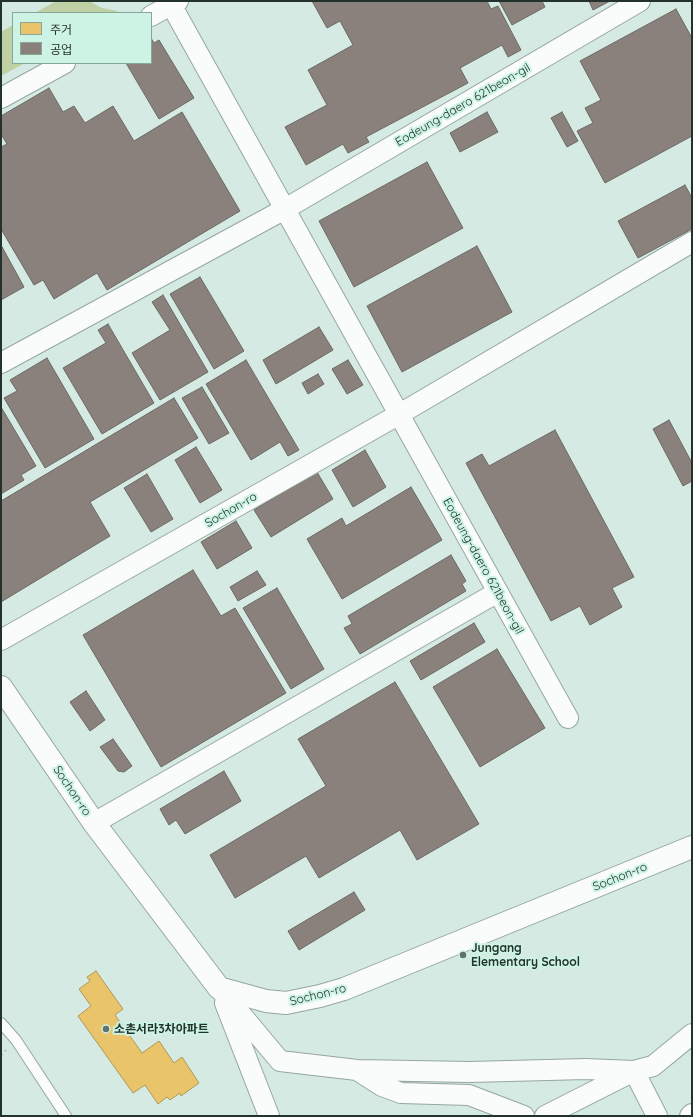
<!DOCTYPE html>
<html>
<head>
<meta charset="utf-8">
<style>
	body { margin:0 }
	#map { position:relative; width:693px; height:1117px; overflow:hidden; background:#d5eae2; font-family:Quicksand,"Noto Sans KR",sans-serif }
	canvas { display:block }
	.frame { position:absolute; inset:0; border:2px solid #23322c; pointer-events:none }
	.legend { position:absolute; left:12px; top:12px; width:140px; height:52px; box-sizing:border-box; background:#ccf3e3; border:1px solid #88a69a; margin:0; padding:5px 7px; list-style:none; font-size:12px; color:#23322c }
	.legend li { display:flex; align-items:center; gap:8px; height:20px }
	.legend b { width:20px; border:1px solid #88a69a }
</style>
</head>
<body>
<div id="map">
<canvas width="693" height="1117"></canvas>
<div class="frame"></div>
<ul class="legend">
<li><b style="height:11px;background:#e9c46a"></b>주거</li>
<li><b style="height:11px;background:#8a817c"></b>공업</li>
</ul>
</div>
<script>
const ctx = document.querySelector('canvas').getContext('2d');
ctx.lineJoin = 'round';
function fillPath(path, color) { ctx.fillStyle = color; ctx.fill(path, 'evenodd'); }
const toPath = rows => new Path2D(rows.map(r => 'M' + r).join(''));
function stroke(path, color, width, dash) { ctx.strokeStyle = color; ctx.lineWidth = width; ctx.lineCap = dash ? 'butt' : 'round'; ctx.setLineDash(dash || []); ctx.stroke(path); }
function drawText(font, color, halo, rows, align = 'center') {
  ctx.font = font + ' Quicksand,"Noto Sans KR",sans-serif'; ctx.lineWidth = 4; ctx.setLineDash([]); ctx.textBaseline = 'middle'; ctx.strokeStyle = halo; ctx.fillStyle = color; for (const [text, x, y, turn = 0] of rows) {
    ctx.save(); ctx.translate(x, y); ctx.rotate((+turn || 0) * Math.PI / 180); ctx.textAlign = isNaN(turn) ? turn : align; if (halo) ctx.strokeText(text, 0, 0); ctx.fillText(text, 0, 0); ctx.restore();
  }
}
fillPath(toPath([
	[56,1,89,1,102,8,118,11,114,13,35,13],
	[13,25,13,63,25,63,1,76,1,32]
]), '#bed0a4');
const homes = toPath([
	[96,971,123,1009,115,1015,142,1053,159,1041,174,1063,182,1057,199,1083,181,1096,180,1093,170,1100,167,1097,158,1104,145,1085,133,1093,78,1016,91,1006,79,989,90,981,87,977,96,971]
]);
fillPath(homes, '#e9c46a');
stroke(homes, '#ae9857', 1);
const industry = toPath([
	[312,1,487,1,491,9,498,6,521,50,508,57,502,45,460,68,468,83,366,137,369,142,348,153,343,144,306,165,285,127,327,105,308,70,353,45,340,21,327,28,312,1],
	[499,1,542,1,545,7,512,25,499,1],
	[589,1,610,1,593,10,589,1],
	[676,9,692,38,692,136,605,183,577,131,593,123,585,108,601,100,580,61,676,9],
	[151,38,154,43,159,40,194,98,159,119,126,63,151,63,151,38],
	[49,88,63,112,74,106,85,123,113,106,134,141,182,112,240,211,107,290,97,273,54,299,43,280,34,285,1,229,1,147,7,144,1,134,1,116,49,88],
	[487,112,498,132,460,152,450,133,487,112],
	[562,112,578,141,567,147,551,118,562,112],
	[427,162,463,228,354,287,319,221,427,162],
	[685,185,692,198,692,229,638,258,618,221,685,185],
	[1,245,24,287,1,300,1,245],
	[477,246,512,312,402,372,367,306,477,246],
	[200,277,244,351,214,369,170,294,200,277],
	[163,295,208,372,160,400,132,353,170,330,152,302,163,295],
	[108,324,154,403,102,434,63,368,106,343,98,330,108,324],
	[319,327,333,350,276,384,263,360,319,327],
	[47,358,94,439,45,468,4,398,17,391,10,380,47,358],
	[246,360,299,450,288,456,280,442,251,460,206,384,246,360],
	[348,360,363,385,347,394,332,369,348,360],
	[318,374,324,384,308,394,302,383,318,374],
	[202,387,229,433,209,444,182,398,202,387],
	[174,398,198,438,90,502,110,536,1,602,1,501,174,398],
	[1,407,36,466,21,475,24,480,1,494,1,407],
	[669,420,692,463,692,481,683,486,653,429,669,420],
	[555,430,634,577,612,588,622,607,590,625,580,606,551,621,466,463,482,454,489,466,555,430],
	[196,447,222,490,200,503,175,460,196,447],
	[365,450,386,487,353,507,332,470,365,450],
	[317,472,333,499,271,537,254,510,317,472],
	[147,474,173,519,151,532,124,488,147,474],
	[411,487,442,540,342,599,307,539,342,518,346,526,411,487],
	[236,521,252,548,217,569,201,542,236,521],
	[451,555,466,581,462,584,466,591,360,654,344,628,352,624,348,616,451,555],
	[193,570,221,616,235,608,286,693,161,767,83,635,193,570],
	[257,571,266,585,238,601,230,587,257,571],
	[277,588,324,669,291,689,243,608,277,588],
	[474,623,485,642,421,680,410,661,474,623],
	[497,649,545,728,480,767,433,687,497,649],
	[395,682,479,824,417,860,400,830,319,878,306,856,235,898,210,855,326,786,298,739,395,682],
	[86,691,105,720,90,731,70,702,86,691],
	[113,739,132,766,124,772,118,771,100,747,113,739],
	[224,771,241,801,185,834,176,820,169,825,160,809,224,771],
	[354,892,365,910,299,950,288,931,354,892]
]);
fillPath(industry, '#8a817c');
stroke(industry, '#6b6964', 1);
const lane = toPath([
	[1,1023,16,1040,66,1116]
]);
const street = toPath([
	[169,1,568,718],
	[151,16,178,1],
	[1,98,65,63],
	[1,363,285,209,640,1],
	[1,640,398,415,692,242],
	[94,823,498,592],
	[219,988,280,1061,357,1070,470,1072,586,1069,634,1071,657,1116],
	[225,1003,269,1116],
	[357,1070,382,1086,401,1093,469,1095,524,1116],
	[545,1116,634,1071,653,1066,692,1034],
	[690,1116,692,1114]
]);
const secondary = toPath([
	[1,687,94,823,219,988,266,1001,286,1003,320,996,344,989,692,847]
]);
stroke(lane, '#96a6a0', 12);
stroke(street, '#96a6a0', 22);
stroke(secondary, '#96a6a0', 24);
stroke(toPath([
	[1,1055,6,1050]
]), '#c0c8c5', 2.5, [2, 3]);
stroke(lane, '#f9fcfb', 10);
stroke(street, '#f9fcfb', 20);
stroke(secondary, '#f9fcfb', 22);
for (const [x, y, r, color] of [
	[463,955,4,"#61726c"],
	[106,1029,4,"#61726c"]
]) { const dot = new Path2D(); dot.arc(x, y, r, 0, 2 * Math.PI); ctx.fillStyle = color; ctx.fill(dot); stroke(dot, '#ccf3e3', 1.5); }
drawText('12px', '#23322c', '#ccf3e3', [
	["Eodeung-daero 621beon-gil",463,105,-30],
	["Sochon-ro",231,510,-30],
	["Eodeung-daero 621beon-gil",483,566,61],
	["Sochon-ro",72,791,56],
	["Sochon-ro",620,877,-22],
	["Sochon-ro",318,995,-14]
]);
drawText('bold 12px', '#23322c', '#ccf3e3', [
	["Jungang",471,948],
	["Elementary School",471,962],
	["소촌서라3차아파트",114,1029]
], 'left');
</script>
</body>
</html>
